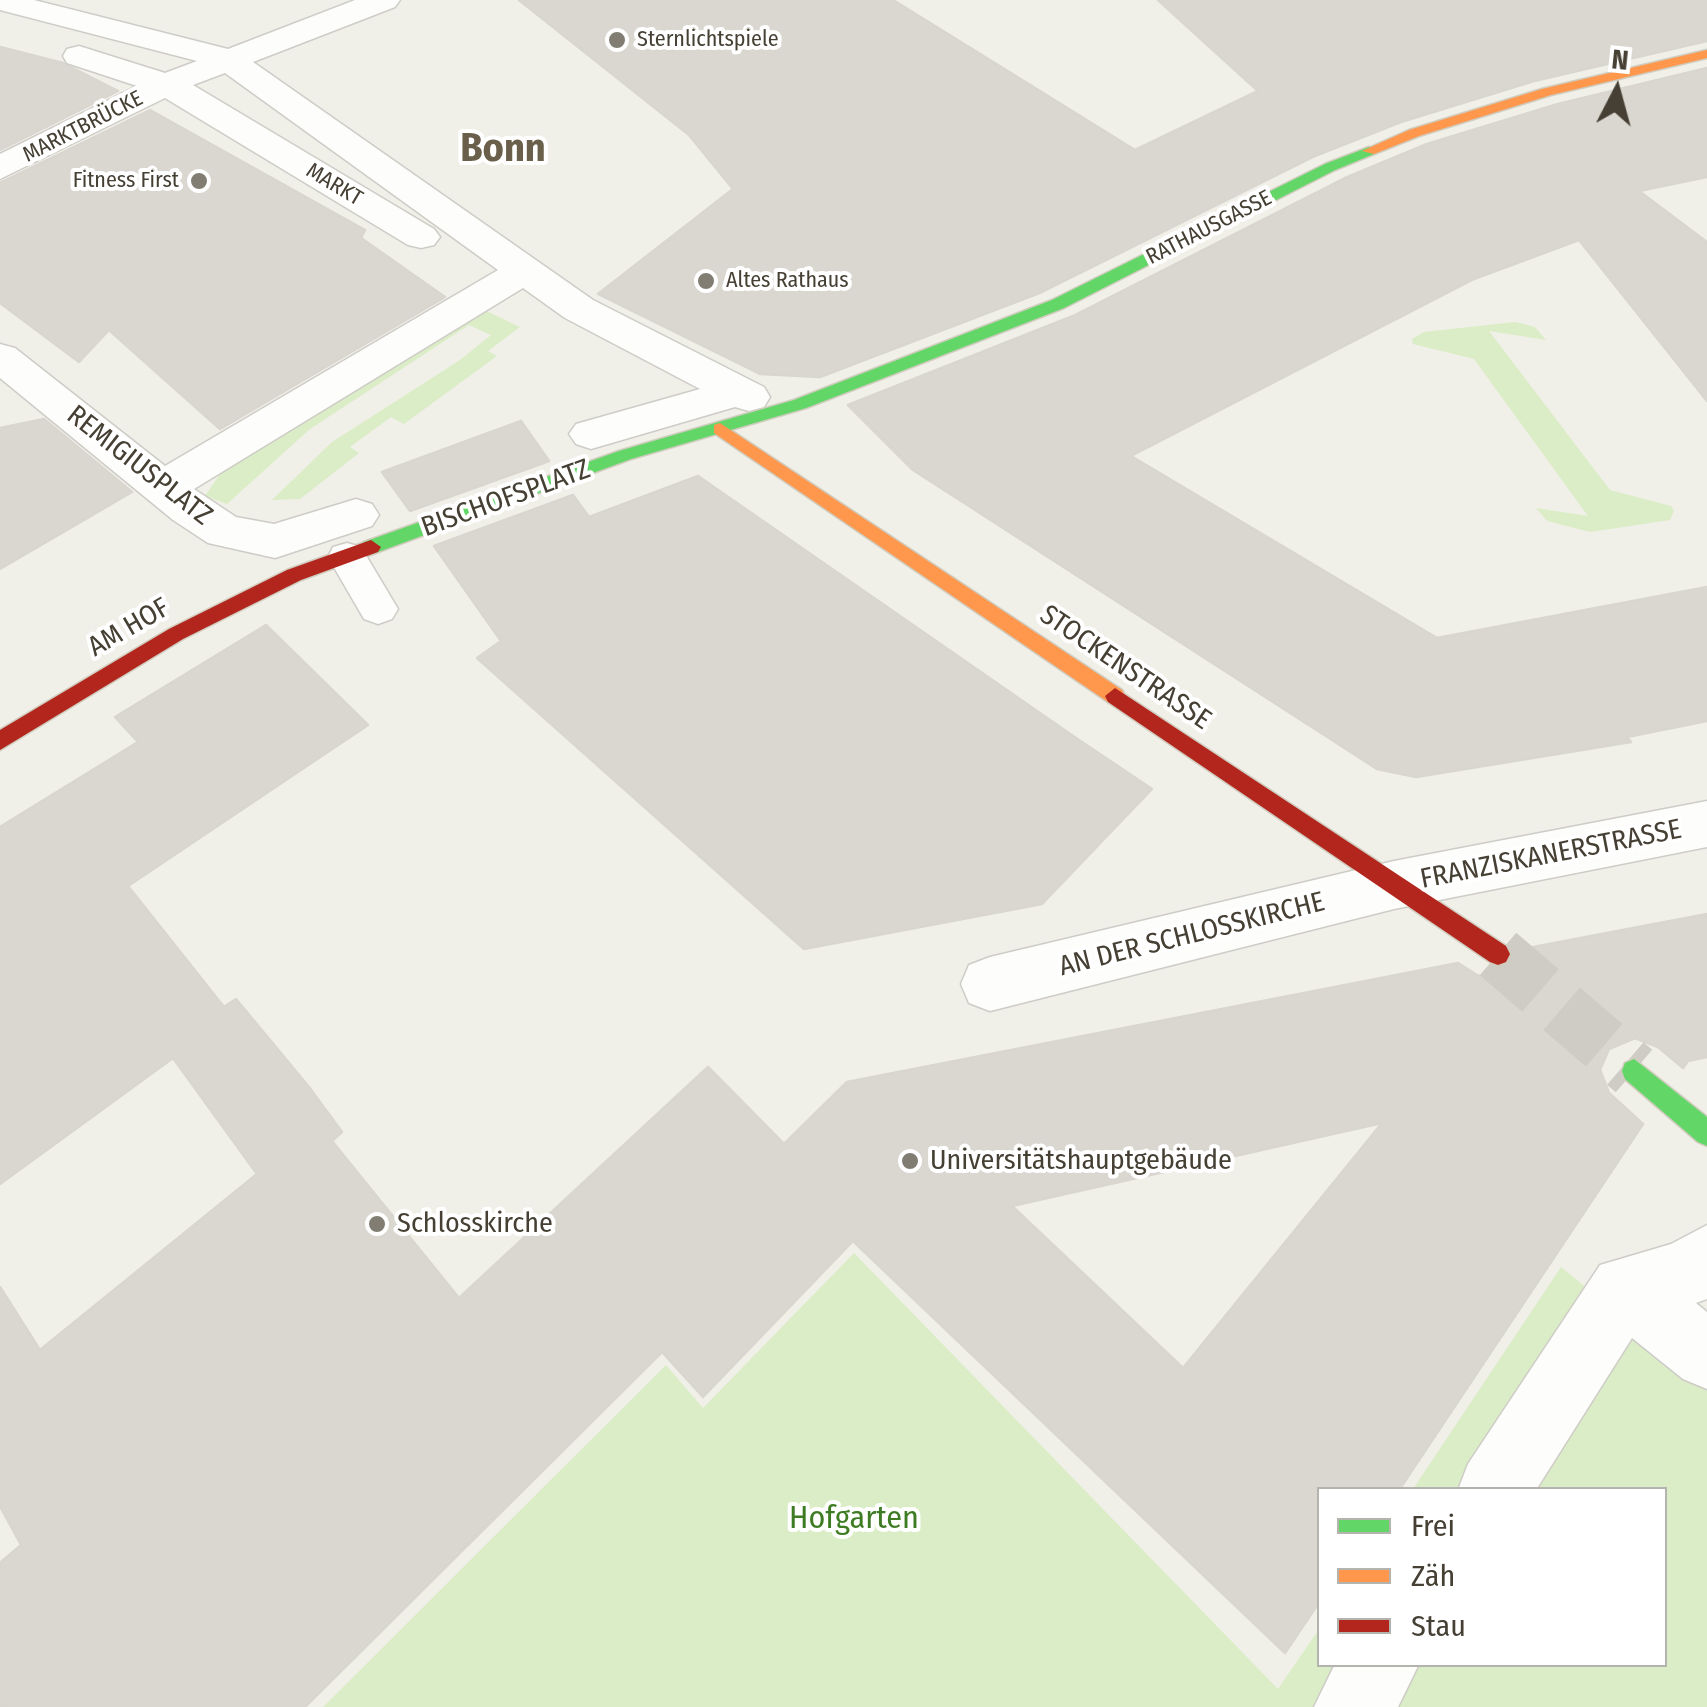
<!DOCTYPE html>
<html>
<head>
<meta charset="utf-8">
<style>
	body { margin:0 }
	#map { position:relative; width:1707px; height:1707px; overflow:hidden; background:#f0efe8; font-family:"Fira Sans Condensed",sans-serif }
	canvas { display:block }
	.legend { position:absolute; left:1317px; top:1487px; width:350px; height:180px; box-sizing:border-box; background:#fff; border:2px solid #b5b3ae; margin:0; padding:12px 18px; list-style:none; font-size:30px; color:#464034 }
	.legend li { display:flex; align-items:center; gap:20px; height:50px }
	.legend b { width:50px; border:2px solid #b5b3ae }
	.north { position:absolute; left:1567px; top:40px; width:100px; height:100px; -webkit-text-stroke:8px #fff; paint-order:stroke; rotate:6deg; font-size:28px; font-weight:700; line-height:40px; text-align:center; color:#464034 }
	.north::after { content:''; display:block; margin:auto; width:35px; height:45px; background:#464034; clip-path:polygon(50% 0,100% 100%,50% 72%,0 100%) }
</style>
</head>
<body>
<div id="map">
<canvas width="1707" height="1707"></canvas>
<ul class="legend">
<li><b style="height:12px;background:#63d668"></b>Frei</li>
<li><b style="height:12px;background:#ff974d"></b>Zäh</li>
<li><b style="height:12px;background:#b3261e"></b>Stau</li>
</ul>
<div class="north">N</div>
</div>
<script>
const ctx = document.querySelector('canvas').getContext('2d');
ctx.lineJoin = 'round';
function fillPath(path, color) { ctx.fillStyle = color; ctx.fill(path, 'evenodd'); }
const toPath = rows => new Path2D(rows.map(r => 'M' + r).join(''));
function stroke(path, color, width, dash) { ctx.strokeStyle = color; ctx.lineWidth = width; ctx.lineCap = dash ? 'butt' : 'round'; ctx.setLineDash(dash || []); ctx.stroke(path); }
function drawText(font, color, halo, rows, align = 'center') {
  ctx.font = font + ' "Fira Sans Condensed",sans-serif'; ctx.lineWidth = 8; ctx.setLineDash([]); ctx.textBaseline = 'middle'; ctx.strokeStyle = halo; ctx.fillStyle = color; for (const [text, x, y, turn = 0] of rows) {
    ctx.save(); ctx.translate(x, y); ctx.rotate((+turn || 0) * Math.PI / 180); ctx.textAlign = isNaN(turn) ? turn : align; if (halo) ctx.strokeText(text, 0, 0); ctx.fillText(text, 0, 0); ctx.restore();
  }
}
fillPath(toPath([
	[478,307,520,327,488,351,497,356,404,424,391,417,350,447,359,453,300,499,272,500,332,442,460,360,491,335,469,325,310,429,227,504,205,496,229,461],
	[1515,322,1535,327,1546,340,1489,331,1610,490,1671,506,1674,511,1670,520,1590,532,1547,521,1536,508,1588,516,1474,359,1413,344,1412,339,1424,332],
	[854,1253,1278,1689,1319,1629,1320,1664,1664,1664,1664,1490,1413,1489,1561,1267,1707,1386,1707,1707,323,1707,666,1365,703,1408]
]), '#dbedc6');
const building = toPath([
	[519,0,893,0,1135,150,1258,91,1158,0,1707,0,1707,41,1534,81,1401,122,1315,156,1042,292,820,377,760,374,598,294,733,189,689,135,519,0],
	[0,47,63,63,118,91,0,150,0,47],
	[1707,68,1707,177,1639,191,1707,242,1707,401,1579,240,1474,279,1131,456,1437,638,1707,587,1707,721,1627,737,1631,742,1416,777,1377,769,913,470,848,405,1073,316,1345,178,1427,144,1558,104,1707,68],
	[150,110,365,230,361,238,445,297,220,429,109,330,79,362,0,303,0,183,150,110],
	[44,419,132,492,0,569,0,428,44,419],
	[521,421,549,461,410,511,382,472,521,421],
	[698,476,1076,738,1152,789,1042,904,804,949,477,658,501,641,434,546,573,495,589,517,698,476],
	[266,625,368,725,128,886,224,1007,236,999,309,1087,342,1132,332,1141,459,1298,708,1067,784,1144,847,1082,1458,963,1477,975,1499,983,1521,974,1530,956,1528,948,1707,914,1707,1057,1688,1061,1683,1068,1658,1047,1635,1038,1609,1049,1600,1070,1609,1093,1643,1124,1399,1490,1320,1490,1320,1601,1285,1653,853,1241,703,1397,662,1352,305,1707,0,1707,0,1563,21,1545,0,1506,0,1287,40,1350,257,1174,173,1058,0,1184,0,827,138,742,115,717,266,625],
	[1382,1123,1183,1368,1012,1206,1382,1123]
]);
fillPath(building, '#dad7d0');
stroke(building, '#d8d6ce', 2.5);
stroke(toPath([
	[1498,954,1634,1071]
]), '#ceccc4', 56, [56, 28]);
const lane = toPath([
	[347,543,361,547,392,599,398,609,392,619,378,624,364,619,328,557,333,547,347,543]
]);
const street = toPath([
	[0,0,34,0,228,49,355,0,400,0,395,7,253,62,593,300,764,387,770,397,764,407,749,411,735,407,591,449,576,444,569,434,576,424,700,389,565,318,523,288,194,489,236,517,274,524,356,499,372,504,379,515,372,526,275,558,208,543,173,520,0,378,0,344,15,348,165,466,498,270,225,73,193,85,434,229,440,237,434,245,421,248,408,245,165,98,0,179,0,154,137,86,67,63,63,56,67,49,79,46,165,73,197,61,0,10,0,0],
	[1707,801,1707,847,1394,909,990,1011,969,1003,961,984,969,965,990,957,1394,861,1707,801],
	[1707,1225,1707,1299,1696,1303,1707,1312,1707,1389,1683,1379,1632,1338,1536,1490,1458,1490,1468,1464,1600,1265,1671,1244,1707,1225],
	[1335,1664,1419,1664,1398,1707,1314,1707,1335,1664]
]);
const fast = toPath([
	[1369,147,1376,151,1374,154,1335,170,1064,308,806,408,631,459,378,552,371,554,361,547,364,542,619,451,794,400,1052,300,1325,164,1369,147],
	[1634,1059,1707,1117,1707,1146,1698,1142,1625,1079,1622,1071,1625,1063,1634,1059]
]);
const slow = toPath([
	[1707,50,1707,58,1551,95,1419,136,1374,154,1362,151,1409,130,1542,89,1707,50],
	[720,423,1122,690,1125,696,1122,702,1108,702,714,433,714,425,720,423]
]);
const jam = toPath([
	[371,540,381,547,378,552,301,580,183,639,0,750,0,730,169,629,287,570,371,540],
	[1115,688,1506,946,1510,954,1506,962,1498,965,1490,962,1108,702,1105,696,1115,688]
]);
stroke(lane, '#ceccc6', 3);
stroke(street, '#ceccc6', 3);
stroke(fast, '#d0ccbe', 3);
stroke(slow, '#d0ccbe', 3);
stroke(jam, '#d0ccbe', 3);
fillPath(lane, '#fdfdfc');
fillPath(street, '#fdfdfc');
fillPath(fast, '#63d668');
fillPath(slow, '#ff974d');
fillPath(jam, '#b3261e');
for (const [x, y, r, color] of [
	[617,40,10,"#827d73"],
	[199,181,10,"#827d73"],
	[706,281,10,"#827d73"],
	[910,1161,10,"#827d73"],
	[377,1224,10,"#827d73"]
]) { const dot = new Path2D(); dot.arc(x, y, r, 0, 2 * Math.PI); ctx.fillStyle = color; ctx.fill(dot); stroke(dot, '#fff', 4); }
drawText('22px', '#464034', '#fff', [
	["Sternlichtspiele",637,40],
	["Fitness First",179,181,"right"],
	["Altes Rathaus",726,281]
], 'left');
drawText('22px', '#464034', '#fff', [
	["MARKTBRÜCKE",83,127,-27],
	["MARKT",334,185,31],
	["RATHAUSGASSE",1209,228,-27]
]);
drawText('28px', '#464034', '#fff', [
	["REMIGIUSPLATZ",139,466,38],
	["BISCHOFSPLATZ",506,499,-20],
	["AM HOF",129,628,-30],
	["STOCKENSTRASSE",1125,668,34],
	["FRANZISKANERSTRASSE",1551,855,-11],
	["AN DER SCHLOSSKIRCHE",1192,935,-14]
]);
drawText('28px', '#464034', '#fff', [
	["Universitätshauptgebäude",930,1161],
	["Schlosskirche",397,1224]
], 'left');
drawText('32px', '#3e7c24', '#fff', [
	["Hofgarten",854,1519]
]);
drawText('bold 40px', '#6a5f4b', '#fff', [
	["Bonn",503,150]
]);
</script>
</body>
</html>
